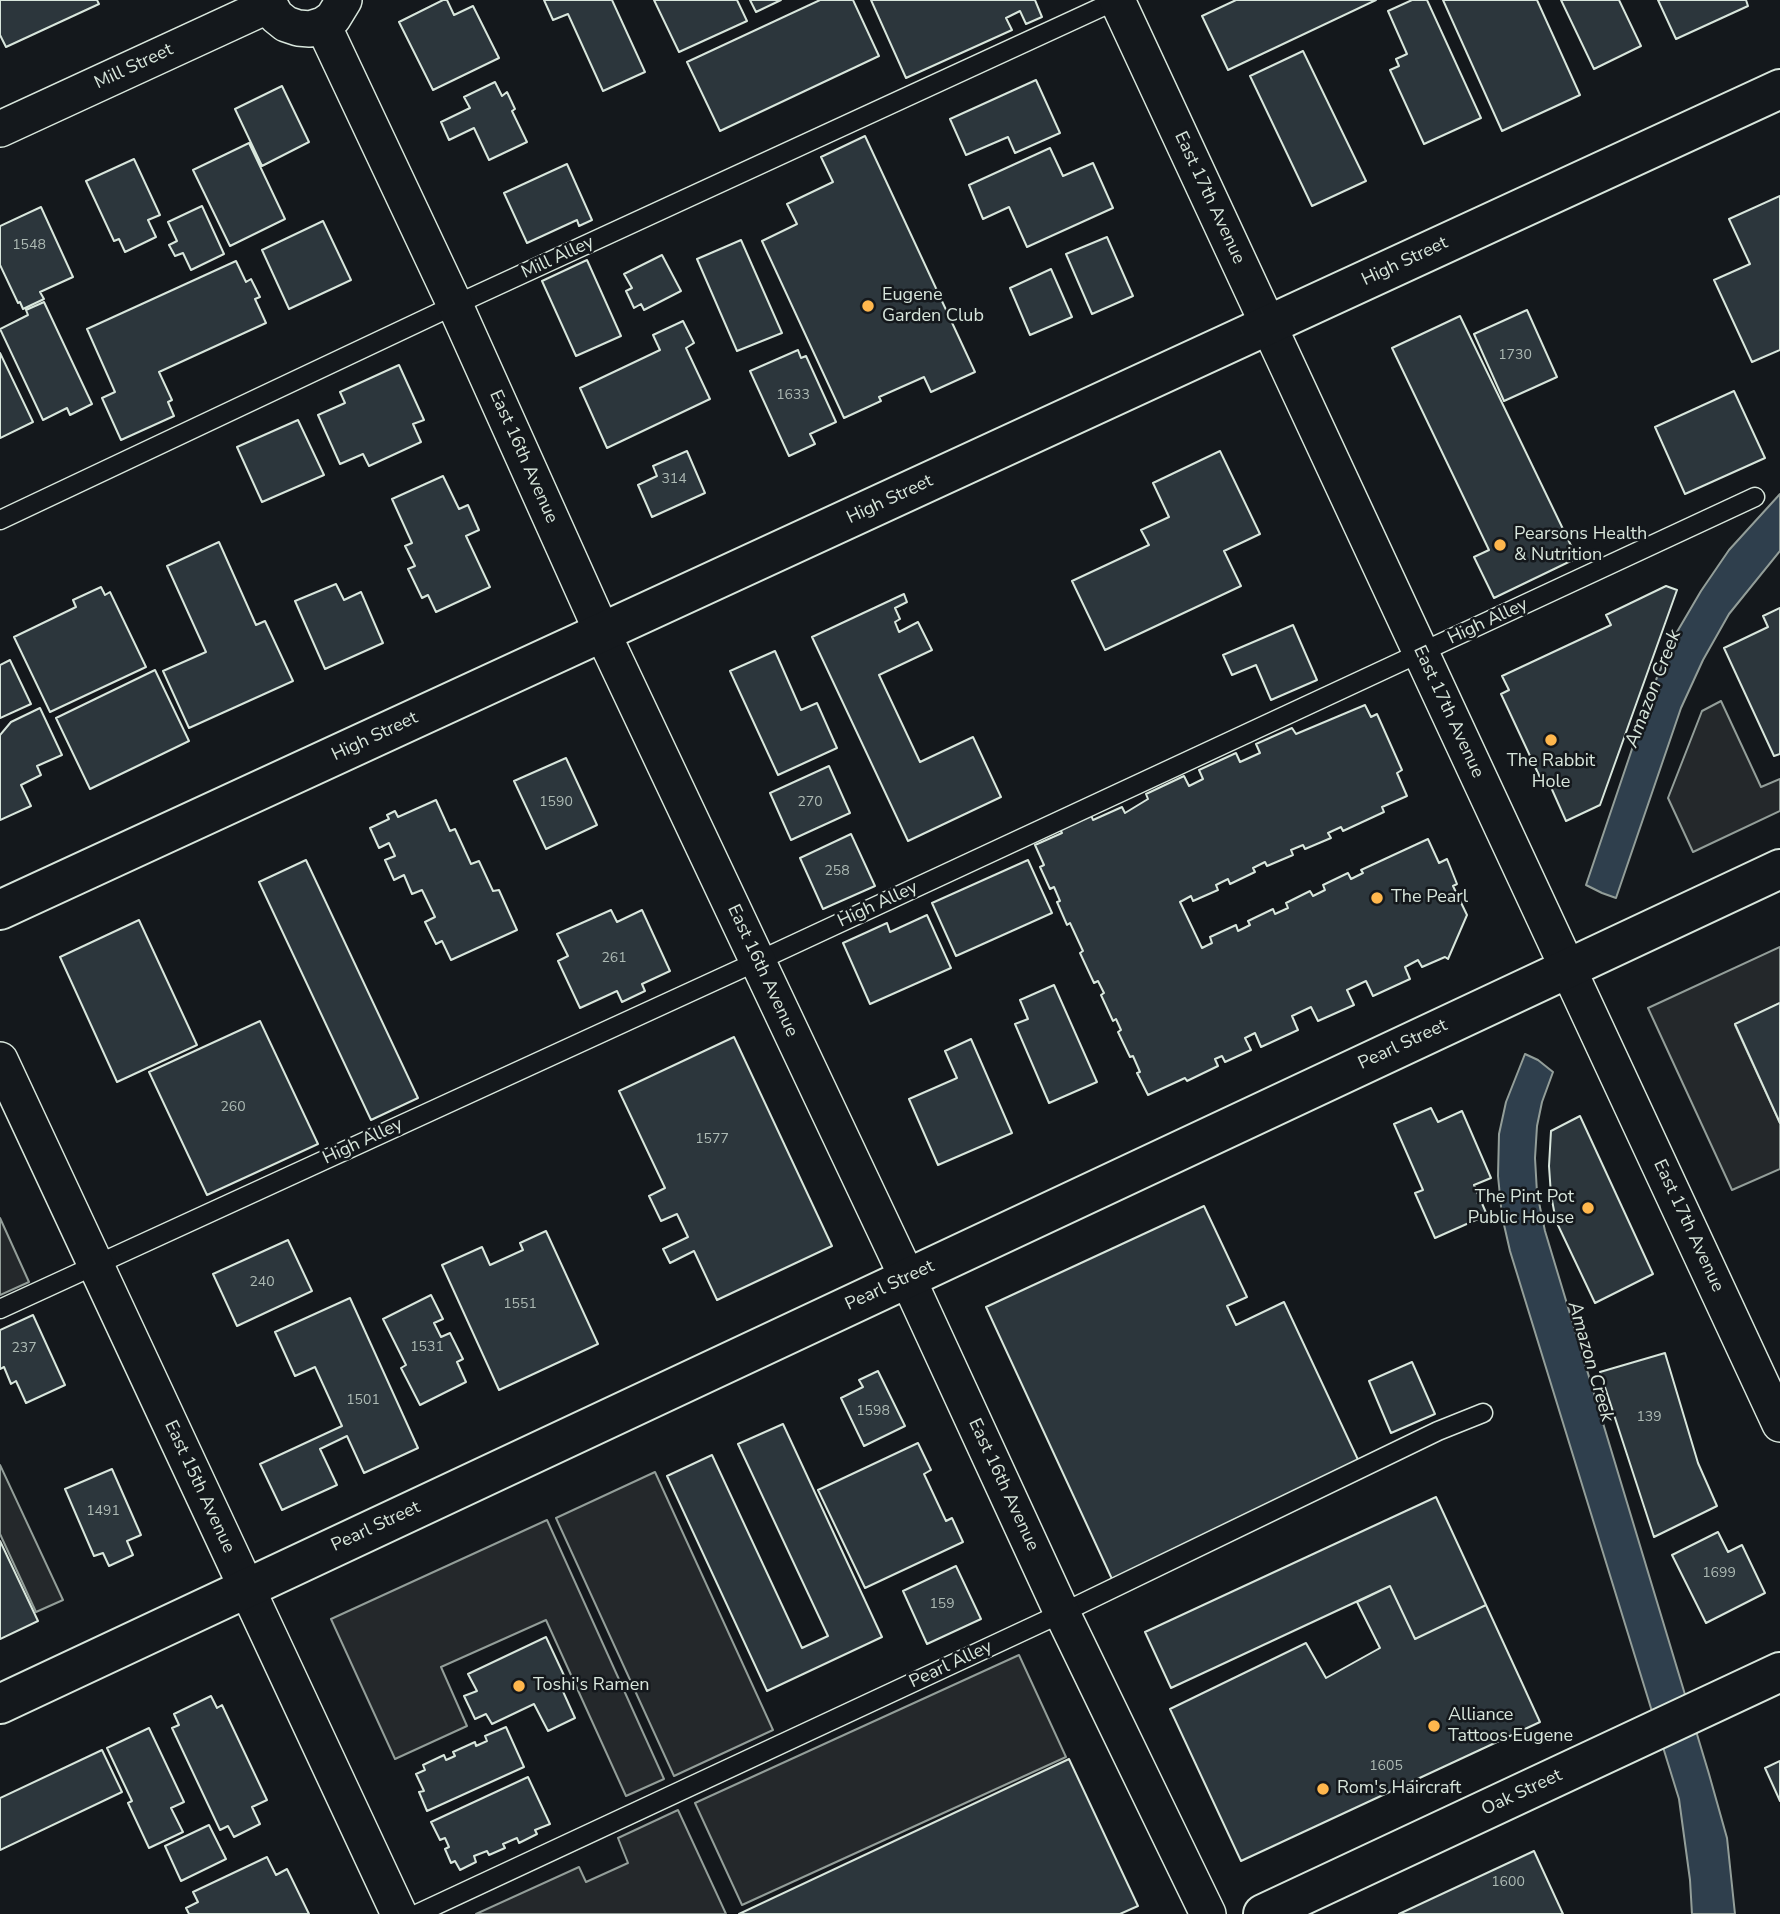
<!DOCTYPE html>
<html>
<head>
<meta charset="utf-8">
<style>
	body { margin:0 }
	canvas { display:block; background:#14181c }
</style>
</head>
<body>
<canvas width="1780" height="1914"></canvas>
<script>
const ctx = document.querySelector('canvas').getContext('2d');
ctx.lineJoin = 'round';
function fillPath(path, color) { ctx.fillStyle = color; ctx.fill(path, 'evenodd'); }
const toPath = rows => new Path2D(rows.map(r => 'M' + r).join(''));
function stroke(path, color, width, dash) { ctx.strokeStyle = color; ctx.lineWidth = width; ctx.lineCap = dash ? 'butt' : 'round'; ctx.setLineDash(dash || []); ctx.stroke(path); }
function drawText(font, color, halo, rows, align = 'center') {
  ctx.font = font + ' "Nunito Sans",sans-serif'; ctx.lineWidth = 5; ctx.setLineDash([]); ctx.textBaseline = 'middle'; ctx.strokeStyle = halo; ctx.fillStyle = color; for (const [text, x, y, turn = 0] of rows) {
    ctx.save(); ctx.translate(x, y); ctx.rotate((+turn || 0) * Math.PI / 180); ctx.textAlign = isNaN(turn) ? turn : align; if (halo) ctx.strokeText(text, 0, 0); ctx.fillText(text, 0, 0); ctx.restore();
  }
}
const parking = toPath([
	[1721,701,1761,787,1780,779,1780,811,1693,852,1668,798,1702,711,1721,701],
	[1780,947,1780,1003,1735,1025,1780,1123,1780,1169,1732,1190,1648,1008,1780,947],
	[0,1218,29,1282,0,1295,0,1218],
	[0,1465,63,1600,36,1612,0,1534,0,1465],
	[655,1472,773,1730,674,1776,556,1518,655,1472],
	[547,1520,664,1779,626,1796,546,1620,441,1667,467,1726,395,1759,331,1619,547,1520],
	[1019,1655,1066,1757,742,1905,695,1803,1019,1655],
	[678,1810,726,1914,476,1914,579,1867,586,1882,628,1863,618,1838,678,1810]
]);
fillPath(parking, '#24282b');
stroke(parking, '#939e99', 2);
const water = toPath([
	[1780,494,1780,551,1729,614,1703,660,1681,708,1616,898,1602,893,1586,885,1653,687,1674,637,1701,591,1729,550,1780,494],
	[1525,1054,1538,1060,1553,1072,1542,1102,1537,1126,1535,1158,1537,1193,1545,1231,1709,1774,1727,1838,1735,1914,1692,1914,1690,1880,1679,1799,1510,1251,1502,1216,1498,1176,1499,1134,1506,1102,1525,1054]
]);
fillPath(water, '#2f3f4d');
stroke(water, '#939e99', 2);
const building = toPath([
	[0,0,97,0,99,4,6,47,0,35,0,0],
	[443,0,447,0,454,15,473,6,499,58,433,90,399,22,443,0],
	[544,0,612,0,645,72,603,91,568,14,553,20,544,0],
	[654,0,737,0,747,21,679,52,654,0],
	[750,0,781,0,756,12,750,0],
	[820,0,853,0,879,56,720,131,687,62,820,0],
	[871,0,1035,0,1042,17,1026,24,1020,11,1006,18,1012,30,906,78,871,0],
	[1236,0,1376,0,1228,70,1202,16,1236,0],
	[1412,0,1427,0,1481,118,1424,144,1390,70,1399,66,1396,59,1407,54,1388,11,1412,0],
	[1443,0,1537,0,1580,95,1502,131,1443,0],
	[1561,0,1619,0,1641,46,1594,69,1561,0],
	[1658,0,1746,0,1748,6,1676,39,1658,0],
	[1303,51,1366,181,1312,206,1250,76,1303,51],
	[1036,80,1060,133,1015,153,1008,137,966,155,950,119,1036,80],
	[495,82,502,96,507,92,515,109,512,111,527,142,489,160,474,128,449,140,441,122,470,108,464,97,495,82],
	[282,86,309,142,262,166,235,109,282,86],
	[865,136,975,372,931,392,924,377,879,397,881,401,844,418,762,241,797,224,787,204,833,182,821,157,865,136],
	[249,143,285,219,230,246,193,170,249,143],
	[1050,148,1063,176,1093,163,1113,208,1027,247,1009,207,983,219,969,185,1050,148],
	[134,159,160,215,148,220,156,237,125,252,119,239,114,241,86,181,134,159],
	[567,164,592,220,579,226,577,220,527,243,504,193,567,164],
	[1780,196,1780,350,1752,362,1714,280,1750,264,1729,219,1780,196],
	[202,206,224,254,191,270,183,253,175,256,169,245,177,241,168,222,202,206],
	[41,207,73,277,40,292,44,299,23,309,20,302,18,303,0,265,0,226,41,207],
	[323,221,351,280,289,309,262,250,323,221],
	[1107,237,1133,296,1092,314,1066,254,1107,237],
	[741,240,782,333,737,351,697,259,741,240],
	[662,255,681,291,644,310,641,304,634,308,626,291,632,288,624,274,662,255],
	[587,260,621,336,576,356,542,281,587,260],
	[236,261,246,282,251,279,260,297,255,299,266,323,159,372,172,400,168,402,174,416,121,440,102,398,115,392,87,329,236,261],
	[1051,269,1072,317,1030,335,1010,288,1051,269],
	[44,302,92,404,70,415,67,408,43,420,0,329,28,315,26,310,44,302],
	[1527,310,1557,377,1504,401,1474,334,1527,310],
	[1460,316,1577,558,1494,598,1474,557,1489,550,1392,348,1460,316],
	[683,321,694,343,686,348,710,399,607,448,580,388,660,350,653,335,683,321],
	[798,350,801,358,806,356,836,422,810,434,815,444,789,456,750,371,798,350],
	[0,353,33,422,0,438,0,353],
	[399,365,424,420,413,424,421,442,369,466,363,454,340,464,318,415,345,403,340,392,399,365],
	[1734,391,1765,458,1685,494,1655,427,1734,391],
	[298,420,324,475,262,502,237,447,298,420],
	[687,451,705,493,652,517,638,485,657,476,653,466,687,451],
	[1220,451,1260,534,1224,551,1241,586,1105,650,1072,581,1149,545,1141,530,1169,517,1153,483,1220,451],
	[443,476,459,509,468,505,479,530,466,536,490,587,436,612,428,595,422,598,408,569,415,566,405,546,412,543,392,499,443,476],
	[219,542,256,625,265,621,293,681,189,728,163,671,206,652,167,566,219,542],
	[336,584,344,600,361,592,383,643,325,669,295,601,336,584],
	[1666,586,1677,590,1600,805,1566,821,1550,785,1545,788,1501,694,1509,690,1502,676,1611,625,1606,615,1666,586],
	[101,587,105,595,110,592,146,667,50,712,14,637,76,607,73,600,101,587],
	[904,594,907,602,895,608,900,619,895,622,899,632,918,622,932,650,879,675,920,762,973,737,1001,797,908,841,812,637,904,594],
	[1780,608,1780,754,1774,756,1724,648,1768,627,1763,616,1780,608],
	[1293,625,1317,680,1271,700,1256,665,1232,675,1223,655,1293,625],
	[775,651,801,710,817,703,837,748,778,775,730,671,775,651],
	[10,660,31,704,0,718,0,665,10,660],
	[155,670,189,741,90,789,56,718,155,670],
	[1365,705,1371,717,1377,714,1402,770,1397,773,1407,796,1382,807,1384,812,1343,831,1341,827,1328,833,1331,838,1305,849,1303,845,1291,850,1293,855,1267,866,1265,862,1253,868,1255,872,1230,884,1228,879,1216,885,1218,890,1193,901,1191,896,1180,902,1202,948,1212,943,1210,937,1236,925,1238,931,1250,925,1248,921,1273,909,1275,914,1288,908,1286,903,1310,891,1313,896,1325,890,1323,885,1348,873,1351,879,1363,873,1361,870,1428,839,1439,863,1447,859,1457,884,1453,886,1467,915,1448,959,1445,957,1422,967,1418,960,1405,967,1410,979,1373,996,1366,981,1347,990,1354,1005,1318,1021,1311,1007,1292,1016,1298,1030,1261,1047,1255,1033,1245,1038,1251,1050,1225,1062,1222,1056,1215,1059,1218,1066,1187,1081,1185,1078,1148,1095,1137,1073,1140,1072,1133,1056,1130,1057,1118,1032,1121,1030,1116,1019,1113,1021,1101,995,1104,993,1098,981,1094,983,1080,953,1083,951,1070,923,1067,925,1057,902,1060,901,1054,887,1050,889,1040,867,1044,865,1035,845,1062,833,1060,829,1091,815,1093,820,1122,807,1125,813,1148,799,1146,794,1184,776,1189,786,1203,779,1199,770,1236,753,1240,762,1260,753,1256,744,1292,728,1296,734,1365,705],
	[40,708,62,755,37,766,41,775,21,785,31,806,0,820,0,735,11,722,40,708],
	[566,758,597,825,546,849,514,781,566,758],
	[829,766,850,813,791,840,770,793,829,766],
	[436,800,450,831,455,829,471,864,479,861,493,891,499,890,517,930,451,960,442,941,436,944,425,922,435,917,422,890,412,894,404,875,394,880,385,860,395,856,389,843,379,848,370,828,389,819,387,815,395,811,398,817,436,800],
	[851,834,875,886,823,909,800,858,851,834],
	[306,860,418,1098,371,1120,259,882,306,860],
	[1028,860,1052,913,956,956,932,903,1028,860],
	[611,910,617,922,642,910,670,971,642,984,645,991,622,1002,617,991,580,1008,558,961,568,956,557,934,611,910],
	[927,915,951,968,870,1004,843,943,887,923,890,932,927,915],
	[139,920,197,1045,117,1082,60,957,139,920],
	[1054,985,1097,1082,1049,1103,1015,1024,1028,1019,1020,1000,1054,985],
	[1780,1003,1780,1123,1735,1024,1780,1003],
	[260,1021,318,1144,207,1195,149,1072,260,1021],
	[734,1037,832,1246,717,1300,694,1251,670,1263,663,1249,688,1237,677,1214,661,1221,649,1196,665,1188,619,1091,734,1037],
	[971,1039,1012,1133,938,1165,909,1099,957,1078,945,1051,971,1039],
	[1431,1108,1438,1122,1462,1111,1491,1178,1474,1185,1487,1215,1435,1238,1415,1193,1423,1190,1394,1124,1431,1108],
	[1580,1116,1653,1274,1595,1303,1556,1221,1551,1195,1549,1166,1551,1131,1580,1116],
	[1204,1206,1247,1297,1227,1306,1236,1325,1284,1302,1360,1464,1112,1579,986,1307,1204,1206],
	[546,1231,598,1344,499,1390,442,1265,482,1247,490,1265,523,1250,520,1243,546,1231],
	[288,1240,312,1291,237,1326,213,1274,288,1240],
	[431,1295,443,1319,434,1323,441,1337,450,1333,463,1359,457,1362,466,1382,420,1405,401,1368,406,1365,383,1319,431,1295],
	[350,1298,418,1448,364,1473,347,1436,320,1449,337,1485,282,1510,260,1464,342,1426,315,1367,295,1376,275,1332,350,1298],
	[33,1315,65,1385,26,1403,16,1381,11,1384,4,1367,0,1369,0,1330,33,1315],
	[1665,1353,1698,1463,1717,1506,1654,1537,1600,1372,1665,1353],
	[1412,1362,1435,1414,1391,1433,1369,1381,1412,1362],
	[878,1371,905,1426,864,1446,841,1398,863,1387,859,1380,878,1371],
	[783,1424,882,1637,767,1691,667,1476,712,1455,802,1648,828,1636,738,1444,783,1424],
	[918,1443,931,1470,924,1474,946,1521,952,1518,963,1542,865,1588,818,1490,918,1443],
	[112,1469,141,1535,127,1541,133,1555,109,1566,103,1553,94,1556,65,1489,112,1469],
	[1436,1497,1486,1605,1415,1639,1390,1586,1171,1688,1145,1632,1436,1497],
	[1718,1532,1728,1552,1742,1545,1765,1593,1706,1623,1672,1555,1718,1532],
	[0,1541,38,1621,0,1639,0,1541],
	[956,1566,981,1619,927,1644,903,1591,956,1566],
	[1390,1586,1415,1639,1486,1605,1540,1722,1241,1861,1170,1709,1306,1643,1326,1678,1380,1648,1357,1602,1390,1586],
	[546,1637,568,1684,561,1687,575,1718,548,1731,534,1704,492,1724,486,1714,475,1719,464,1696,477,1691,468,1674,546,1637],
	[211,1696,217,1708,222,1705,267,1800,252,1807,260,1824,234,1837,228,1826,220,1830,172,1728,179,1725,174,1714,211,1696],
	[506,1727,524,1767,427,1811,419,1792,424,1791,416,1774,425,1770,423,1765,444,1755,446,1760,455,1756,453,1752,475,1742,476,1746,487,1741,485,1736,506,1727],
	[149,1728,184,1802,171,1808,183,1832,149,1848,128,1803,132,1801,107,1748,149,1728],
	[102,1750,122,1792,0,1850,0,1798,102,1750],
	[1069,1759,1138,1906,1120,1914,739,1914,1069,1759],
	[1780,1761,1780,1801,1765,1768,1780,1761],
	[528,1777,550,1824,535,1830,537,1834,519,1843,517,1838,503,1844,505,1848,489,1855,487,1851,474,1856,476,1862,460,1870,455,1861,451,1863,445,1849,449,1847,445,1838,440,1840,431,1822,528,1777],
	[209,1825,226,1859,181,1881,165,1846,209,1825],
	[1534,1851,1563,1914,1399,1914,1534,1851],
	[267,1857,276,1875,287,1869,309,1914,189,1914,186,1908,198,1902,193,1892,267,1857]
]);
fillPath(building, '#2c363c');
stroke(building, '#d8e6dc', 2);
const lane = toPath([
	[0,520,455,305,1117,0],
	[0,1309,758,961,1755,497],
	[417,1914,1062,1613,1438,1431,1483,1413]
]);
const street = toPath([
	[267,0,276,16,286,24,298,28,310,29,323,25,333,18,344,0],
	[1117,0,1780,1424],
	[323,25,455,305,602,632,907,1277,1062,1613,1208,1914],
	[0,129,269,5],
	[0,1060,399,1914]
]);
const secondary = toPath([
	[0,910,1780,89],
	[0,1704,1780,869],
	[1263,1914,1780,1672]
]);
stroke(lane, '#d8e6dc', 21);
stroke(street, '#d8e6dc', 38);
stroke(secondary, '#d8e6dc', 42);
stroke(lane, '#14181c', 18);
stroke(street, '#14181c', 35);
stroke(secondary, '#14181c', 38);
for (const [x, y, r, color] of [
	[868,306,7,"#ffb74d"],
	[1500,545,7,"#ffb74d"],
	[1551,740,7,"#ffb74d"],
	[1377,898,7,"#ffb74d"],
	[1588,1208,7,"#ffb74d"],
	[519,1686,7,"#ffb74d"],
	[1434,1726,7,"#ffb74d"],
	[1323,1789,7,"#ffb74d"]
]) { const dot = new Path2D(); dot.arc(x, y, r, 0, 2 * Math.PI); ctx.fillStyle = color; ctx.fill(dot); stroke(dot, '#14181c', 2.5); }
drawText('14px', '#adbab4', null, [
	["1548",29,246],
	["1730",1515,356],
	["1633",793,396],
	["314",674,480],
	["1590",556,803],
	["270",810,803],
	["258",837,872],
	["261",614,959],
	["260",233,1108],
	["1577",712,1140],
	["240",262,1283],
	["1551",520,1305],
	["1531",427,1348],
	["237",24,1349],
	["1501",363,1401],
	["1598",873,1412],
	["139",1649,1418],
	["1491",103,1512],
	["1699",1719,1574],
	["159",942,1605],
	["1605",1386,1767],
	["1600",1508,1883]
]);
drawText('18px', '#d8e6dc', '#14181c', [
	["Mill Street",134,67,-25],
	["East 17th Avenue",1209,198,65],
	["Mill Alley",558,258,-25],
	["High Street",1405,262,-25],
	["East 16th Avenue",523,457,66],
	["High Street",890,500,-25],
	["High Alley",1488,622,-25],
	["East 17th Avenue",1448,712,65],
	["High Street",375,737,-25],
	["High Alley",878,905,-25],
	["East 16th Avenue",762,971,65],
	["Pearl Street",1403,1045,-25],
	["High Alley",363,1142,-25],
	["East 17th Avenue",1688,1226,65],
	["Pearl Street",890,1286,-25],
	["East 16th Avenue",1003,1485,65],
	["East 15th Avenue",199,1487,65],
	["Pearl Street",376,1527,-25],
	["Pearl Alley",951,1665,-25],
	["Oak Street",1522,1793,-25]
]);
drawText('18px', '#d8e6dc', '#14181c', [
	["Eugene",882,296],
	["Garden Club",882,317],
	["Pearsons Health",1514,535],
	["& Nutrition",1514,556],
	["The Rabbit",1551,762,"center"],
	["Hole",1551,783,"center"],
	["The Pearl",1391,898],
	["The Pint Pot",1574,1198,"right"],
	["Public House",1574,1219,"right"],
	["Toshi's Ramen",533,1686],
	["Alliance",1448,1716],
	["Tattoos Eugene",1448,1737],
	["Rom's Haircraft",1337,1789]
], 'left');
drawText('italic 19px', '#d8e6dc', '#14181c', [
	["Amazon Creek",1654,689,-69],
	["Amazon Creek",1590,1362,74]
]);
</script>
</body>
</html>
